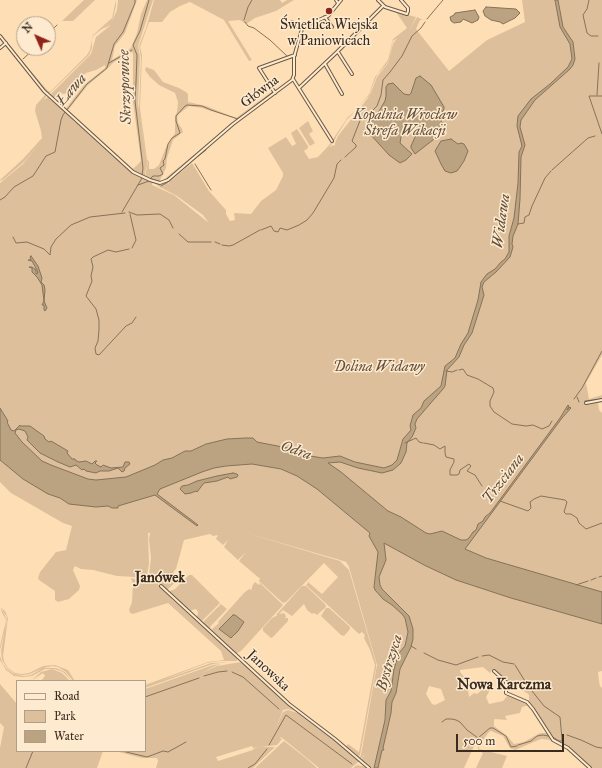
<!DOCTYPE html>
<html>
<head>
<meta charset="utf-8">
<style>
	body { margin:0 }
	#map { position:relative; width:602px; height:768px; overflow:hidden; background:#fedfb5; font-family:"IM FELL Great Primer",serif }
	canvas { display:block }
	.legend { position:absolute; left:16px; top:680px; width:130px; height:72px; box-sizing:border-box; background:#feeacf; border:1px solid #af9e88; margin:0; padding:5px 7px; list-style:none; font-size:12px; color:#392b1d }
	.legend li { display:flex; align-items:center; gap:8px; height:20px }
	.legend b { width:20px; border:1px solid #af9e88 }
	.north { position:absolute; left:16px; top:16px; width:40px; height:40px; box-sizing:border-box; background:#feeacf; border:1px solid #af9e88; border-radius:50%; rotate:315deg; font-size:11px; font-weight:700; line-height:16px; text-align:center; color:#392b1d }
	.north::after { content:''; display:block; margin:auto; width:14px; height:18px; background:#8f2418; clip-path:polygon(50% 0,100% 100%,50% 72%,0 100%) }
	.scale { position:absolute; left:456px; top:734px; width:108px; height:18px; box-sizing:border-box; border:2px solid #392b1d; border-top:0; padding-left:5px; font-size:12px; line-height:14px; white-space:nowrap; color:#392b1d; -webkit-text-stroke:3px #feeacf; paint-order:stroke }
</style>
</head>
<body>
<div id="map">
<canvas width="602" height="768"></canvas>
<ul class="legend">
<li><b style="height:5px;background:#feeacf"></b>Road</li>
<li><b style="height:11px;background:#ddc09b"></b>Park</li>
<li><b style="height:11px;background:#bba281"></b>Water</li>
</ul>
<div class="north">N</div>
<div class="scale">500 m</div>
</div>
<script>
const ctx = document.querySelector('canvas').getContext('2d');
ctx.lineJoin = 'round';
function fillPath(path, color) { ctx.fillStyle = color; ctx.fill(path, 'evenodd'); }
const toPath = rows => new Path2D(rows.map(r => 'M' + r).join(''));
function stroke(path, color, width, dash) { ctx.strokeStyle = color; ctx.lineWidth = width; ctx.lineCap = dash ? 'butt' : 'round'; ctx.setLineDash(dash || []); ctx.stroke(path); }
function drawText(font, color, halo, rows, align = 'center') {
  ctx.font = font + ' "IM FELL Great Primer",serif'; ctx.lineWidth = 3; ctx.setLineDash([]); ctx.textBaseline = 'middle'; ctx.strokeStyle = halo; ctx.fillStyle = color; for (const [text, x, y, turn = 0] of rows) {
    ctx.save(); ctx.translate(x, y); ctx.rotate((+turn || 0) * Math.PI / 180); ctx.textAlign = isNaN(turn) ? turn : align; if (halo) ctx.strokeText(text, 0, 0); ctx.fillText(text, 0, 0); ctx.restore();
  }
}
fillPath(toPath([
	[84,0,95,0,73,21,62,21],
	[116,0,116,6,113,18,110,23,94,35,92,38,92,48,89,55,50,93,47,93,17,55,48,91,50,92,87,55,90,50,93,35,112,18],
	[118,0,137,0,125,33,115,46,112,60,131,48,137,33,141,14,147,0,153,0,138,46,140,57,138,103,147,165,145,173,145,177,148,161,147,164,139,109,141,58,139,46,146,28,154,0,280,0,282,3,287,0,294,0,276,11,255,18,246,24,240,20,228,21,252,60,249,61,224,20,190,2,180,6,170,12,162,22,149,22,140,47,142,55,140,108,147,159,149,162,149,169,154,169,159,165,166,147,175,133,175,116,177,112,178,102,175,93,159,85,150,77,145,70,146,67,154,70,163,82,179,88,186,92,188,94,188,102,206,106,236,118,273,91,274,93,236,121,168,180,161,182,143,177,143,178,152,182,152,185,174,195,209,223,203,215,177,196,158,186,155,183,160,184,166,182,170,185,168,183,192,163,209,191,226,210,226,214,230,221,235,220,234,213,251,214,261,201,276,190,283,176,283,173,268,148,286,137,292,146,296,144,291,133,297,129,308,146,308,148,304,151,309,159,318,157,331,143,321,127,318,121,319,121,333,143,329,147,334,145,335,146,335,143,338,136,367,99,371,92,377,77,388,63,393,44,397,38,393,41,389,59,388,62,385,66,377,75,369,95,346,121,336,137,334,142,313,109,314,109,333,139,348,117,355,111,369,94,375,77,388,60,393,39,407,28,396,12,416,17,409,31,417,17,423,20,420,20,416,29,449,71,487,40,525,22,522,0,602,0,602,355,586,383,589,399,602,395,602,402,598,403,599,410,602,413,602,671,598,672,599,681,600,686,602,688,602,768,591,768,568,747,551,738,548,730,527,702,529,700,529,695,527,693,518,688,517,685,509,681,507,683,492,670,490,673,483,667,460,670,460,672,467,680,461,689,466,687,468,689,469,697,474,693,477,694,483,689,487,688,490,690,486,697,489,704,503,701,508,695,526,703,529,705,522,707,520,713,505,716,507,720,495,719,494,720,494,726,507,736,514,744,524,742,540,733,548,733,551,740,541,739,515,750,510,748,503,736,491,731,489,732,480,744,479,749,507,756,502,768,476,768,483,753,479,751,476,742,464,768,353,768,357,765,366,767,367,766,361,759,366,754,360,759,359,758,361,755,377,665,349,567,346,562,340,560,243,532,340,561,349,570,376,663,376,668,360,755,358,758,346,747,348,744,359,752,375,665,370,650,364,638,365,635,362,632,359,634,306,585,311,579,308,582,322,594,338,577,324,563,286,602,283,603,259,581,260,578,259,578,239,561,246,552,238,560,224,547,228,540,223,545,216,539,218,535,213,536,210,534,184,540,176,569,173,572,179,579,167,590,161,586,154,577,149,575,151,558,149,539,150,533,148,533,149,564,146,580,139,580,134,577,117,576,93,570,81,569,75,566,73,570,80,586,79,590,69,599,58,602,55,600,55,591,39,580,38,578,40,572,56,552,66,550,72,526,63,523,11,493,0,482,0,183,23,164,38,145,24,162,4,179,0,181,0,180,23,159,42,138,41,131,35,111,36,105,45,95,32,79,33,78,47,95,44,100,49,96,76,123,79,123,130,171,65,110,84,85,105,68,105,65,96,70,86,73,77,81,74,88,69,92,64,94,60,93,54,98,63,108,50,95,91,54,96,37,111,25,102,29,109,24,113,19,117,10],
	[131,52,133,53,133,102,141,161,133,169,68,110,88,85,106,70,114,62],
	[189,106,202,108,233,118,236,120,162,181,160,180,166,168,167,158,173,140,183,132,182,129,178,123,177,117,179,114],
	[429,686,441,689,445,700,435,705,432,704,426,694],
	[308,121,313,131,309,134,315,143,310,146,299,128],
	[189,575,192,575,220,603,201,622,197,617,198,613,197,610,195,609,190,611,170,593,170,591,175,589],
	[150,577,153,577,160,587,174,601,237,658,237,661,219,661,207,663,160,681,211,663,228,662,213,664,145,688,145,685,208,662,224,660,221,651,168,603,142,611,133,614,130,613,129,610,132,602,133,584,131,578,141,581,147,582],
	[255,582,259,585,260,584,259,582,283,605,242,650,236,654,211,632,211,630,219,623,218,622,225,614,244,593,249,589,251,590,252,588,252,587,253,587,252,586],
	[233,615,243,621,234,636,231,638,220,629],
	[302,586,306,586,325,604,326,607,317,615,314,613,312,614,307,610,304,604,292,616,283,610,279,614,284,613,286,616,285,618,288,618,288,621,273,637,271,638,263,631,263,628,272,618,278,615,276,615],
	[221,604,227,609,210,627,211,628,209,629,203,624,203,622],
	[0,607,5,611,8,618,3,656,4,661,8,668,15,673,22,674,29,673,43,666,55,665,68,670,75,681,73,681,66,672,58,667,53,666,43,668,30,674,23,675,15,674,8,669,2,660,1,651,7,617],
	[326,608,329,608,350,627,350,629,344,636,341,635,321,616],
	[0,609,4,613,7,621,0,650,0,656,3,664,8,670,14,674,24,676,31,675,43,668,56,668,65,672,72,681,63,672,54,669,45,669,32,676,23,677,14,676,6,670,0,660,0,646,6,620],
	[241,662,296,711,288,709,283,710,276,728,283,712,288,710,298,713,342,746,359,761,356,764,351,768,319,768,281,737,280,738,282,739,277,745,253,748,252,746,216,757,218,761,253,750,253,749,259,747,275,747,253,768,156,768,158,761,157,758,142,758,115,751,145,751,145,689,213,665,221,664,215,666,202,673,217,666],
	[52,669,62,673,70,681,41,681,45,676,43,673,34,679,31,680,27,681,32,680,41,672],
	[0,684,17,704,17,751,103,751,97,768,0,768,0,748,4,727,0,723],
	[284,741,307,759,317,768,255,768]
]), '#ddc09b');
const water = toPath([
	[555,0,558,0,563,27,573,42,575,59,573,65,570,69,535,100,521,120,520,127,525,145,521,157,520,199,518,224,513,236,512,244,513,247,510,257,496,272,484,282,482,287,484,295,472,333,464,345,459,357,447,370,445,386,443,389,417,419,415,424,416,428,412,437,407,443,406,452,401,463,393,470,382,473,358,468,340,462,328,463,341,472,388,511,401,517,426,533,430,534,442,531,461,540,466,540,469,538,473,532,476,530,478,524,483,521,485,517,490,513,560,418,568,405,569,406,567,410,570,407,571,408,562,418,465,549,486,558,602,592,602,624,511,598,456,580,424,565,384,543,386,560,379,577,380,585,382,589,409,616,413,629,413,639,411,647,400,669,396,693,392,702,391,713,383,748,384,750,382,750,378,768,374,768,385,720,386,700,391,691,394,669,399,653,405,646,408,632,405,618,402,614,392,605,383,599,375,590,374,587,378,552,369,536,370,533,317,489,297,476,281,469,252,464,226,466,214,468,202,472,160,489,157,494,198,525,197,526,155,495,118,506,118,508,112,508,108,506,96,507,69,504,60,498,48,494,23,479,0,460,0,408,8,421,7,422,11,430,14,431,20,425,20,426,30,426,44,436,45,439,49,442,51,441,68,451,67,453,72,459,75,459,75,460,79,462,86,461,92,464,95,461,97,461,95,463,97,465,101,467,103,465,111,468,123,467,125,462,129,462,130,464,125,468,124,471,122,472,118,468,109,471,100,471,96,473,86,471,84,469,82,470,76,465,70,467,58,462,40,453,27,440,28,437,25,431,19,429,16,430,15,433,22,442,42,461,51,465,88,479,96,480,126,477,155,465,163,460,172,458,185,451,191,451,206,444,227,439,246,438,253,438,257,442,293,449,297,453,310,456,323,458,340,456,355,462,384,468,392,465,397,460,403,439,411,430,410,426,413,415,421,408,424,401,441,386,445,366,455,358,461,344,468,333,478,300,481,282,487,274,495,269,501,262,505,259,509,252,509,236,514,218,518,183,519,152,522,146,517,126,518,116,531,99,550,84,568,67,572,59,570,44,560,27,555,0],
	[486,7,516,9,520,13,515,18,503,24,500,22,491,20,485,16,483,11,486,7],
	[475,10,479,17,478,20,472,23,463,19,461,22,454,23,451,21,450,17,454,15,455,13,475,10],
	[420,76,431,85,444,107,444,109,439,118,447,129,415,154,411,148,411,146,420,126,414,123,407,124,401,137,400,143,412,154,406,160,400,163,389,155,370,134,368,125,378,113,385,101,386,96,386,87,388,84,393,83,404,94,409,95,411,93,416,78,420,76],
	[451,139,458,144,461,143,464,144,468,151,464,161,460,167,457,171,451,173,445,171,441,164,435,151,441,141,451,139],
	[31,256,38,266,42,278,41,282,44,285,45,290,44,301,47,308,45,311,44,310,44,305,42,305,44,301,42,285,37,277,32,272,32,268,29,267,32,267,36,270,36,274,38,273,37,270,32,261,28,260,31,260,30,257,31,256],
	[233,473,237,474,238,475,237,477,230,479,228,477,217,481,204,483,197,492,196,491,191,493,185,494,180,489,182,486,188,485,197,481,217,476,233,473],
	[233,615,235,615,244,622,238,631,231,638,219,629,233,615]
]);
fillPath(water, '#bba281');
stroke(water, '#877259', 1);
stroke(toPath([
	[589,0,587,9,583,15,587,33,591,36,598,36],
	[427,19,443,0],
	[244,20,248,7,252,0],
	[245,22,248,26,254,28,270,40,287,56],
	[48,34,57,25],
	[23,59,35,48],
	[109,63,132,50],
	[597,95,599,63],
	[602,96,589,96,602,134],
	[345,157,356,147,356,145,352,141,361,118,364,114,372,111,377,106,381,95,383,80,390,72,402,56,412,36,421,28,425,22],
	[193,160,206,150],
	[195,164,211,190],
	[552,170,588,138,595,136],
	[142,176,143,168,135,101,136,82,137,55,133,45,140,31,149,0],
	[151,178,153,176,159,176,163,174,160,168,164,165,163,161,165,159,168,144,172,138,180,133,176,121,176,116,185,106,187,105,202,106,211,110,238,119,273,92],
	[138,185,149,181],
	[161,186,168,182,191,162],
	[0,200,5,197,14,187,33,176,46,156,55,152,61,120,63,115,87,84,107,68,114,44,123,32,135,3,135,0],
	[122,212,142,178],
	[129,212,137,215,160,214,169,220,173,228],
	[130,214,136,240,132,248],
	[518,224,524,223,525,217,529,215,532,206,545,178,551,171],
	[261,230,271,226,274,231,278,232,280,228,287,230,299,225,307,220,313,213,334,178,337,164,341,160],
	[179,234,188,242,211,242],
	[13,237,16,243,27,242,44,249,50,255,51,247,56,239,71,225,90,217,125,213],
	[215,242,220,244],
	[222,245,229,246,233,245,260,230],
	[129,249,116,252,108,250,93,257,91,259,93,267,91,276,92,281,86,296,96,309,99,320,99,330,98,341,95,348,96,354,99,355,126,326,132,323,136,317],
	[459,370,463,369,467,375,478,379,493,388,494,392,490,401,490,406,494,412,512,424,526,426,533,425,542,429,549,426,552,421],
	[446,371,452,372,457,370],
	[577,397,579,402],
	[574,399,582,388,602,351],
	[585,401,602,399],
	[405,443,416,438,419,442,423,443],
	[424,443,434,445,440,449,445,446,445,453,446,457,454,459,454,462,450,470,450,475,457,475,459,474,460,470,469,464,471,466,467,471,475,475,482,486],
	[500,501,528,511,531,508,530,502,534,499,541,496,565,500,567,502,564,512,566,514,571,514,577,518,579,523,586,529,602,523],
	[599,577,602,576],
	[591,580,596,578],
	[576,585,588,581],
	[411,646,416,649],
	[424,653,438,660,456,665,478,657],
	[482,656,489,655,503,662,514,664],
	[515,665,528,686,544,706,560,717,562,739,562,741,559,741,551,736],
	[232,672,243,677,279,709],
	[204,676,218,672,227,671],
	[145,697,199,678],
	[442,722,446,719,452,719,456,720,460,722,467,730,478,738,490,728,493,728,506,736,511,747,517,746],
	[567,735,581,740,596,747,602,748],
	[269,745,286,715,352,764],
	[518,745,531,741,537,736,543,735,548,736],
	[122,751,147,757,163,751,168,752,186,742],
	[26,768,33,751],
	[248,768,255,764,267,749]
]), '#877259', 1);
const minor = toPath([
	[336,0,338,3],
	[378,0,385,7,407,14,408,11,408,8,401,0],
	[325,17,332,27],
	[292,22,297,26,302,29],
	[0,36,44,91,54,100,133,172,150,180,160,183,168,180,233,124,292,80,294,75,294,57,302,29,305,26,328,16,341,0],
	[0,48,6,43],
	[338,52,352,74],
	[325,64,342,94],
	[293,79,332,141],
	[299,88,337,52,383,6],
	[275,93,259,68,295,55],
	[586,403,602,400],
	[161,586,289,704,335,739,369,768],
	[494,671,506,682,506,693,527,702,533,709,553,740,568,748,590,768]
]);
stroke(minor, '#6a5843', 4);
stroke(minor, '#feeacf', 2);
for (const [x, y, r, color] of [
	[329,11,4,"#8f2418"]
]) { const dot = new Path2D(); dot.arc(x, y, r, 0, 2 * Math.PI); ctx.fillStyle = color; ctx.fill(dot); stroke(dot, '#feeacf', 1.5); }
drawText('14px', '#392b1d', '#feeacf', [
	["Świetlica Wiejska",329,26],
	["w Paniowicach",329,42]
]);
drawText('14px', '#392b1d', '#feeacf', [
	["Główna",260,92,-37],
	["Janowska",268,671,43]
]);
drawText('italic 14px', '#62503c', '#feeacf', [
	["Kopalnia Wrocław",405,116],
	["Strefa Wakacji",405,132],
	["Dolina Widawy",379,368]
]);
drawText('italic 15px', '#604f3b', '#feeacf', [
	["Skrzypowice",126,87,-92],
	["Ława",72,90,-49],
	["Widawa",502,221,-82],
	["Odra",296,451,19],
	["Trzciana",504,479,-53],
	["Bystrzyca",390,663,-73]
]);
drawText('bold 15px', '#392b1d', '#feeacf', [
	["Janówek",160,578],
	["Nowa Karczma",504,685]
]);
</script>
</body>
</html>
